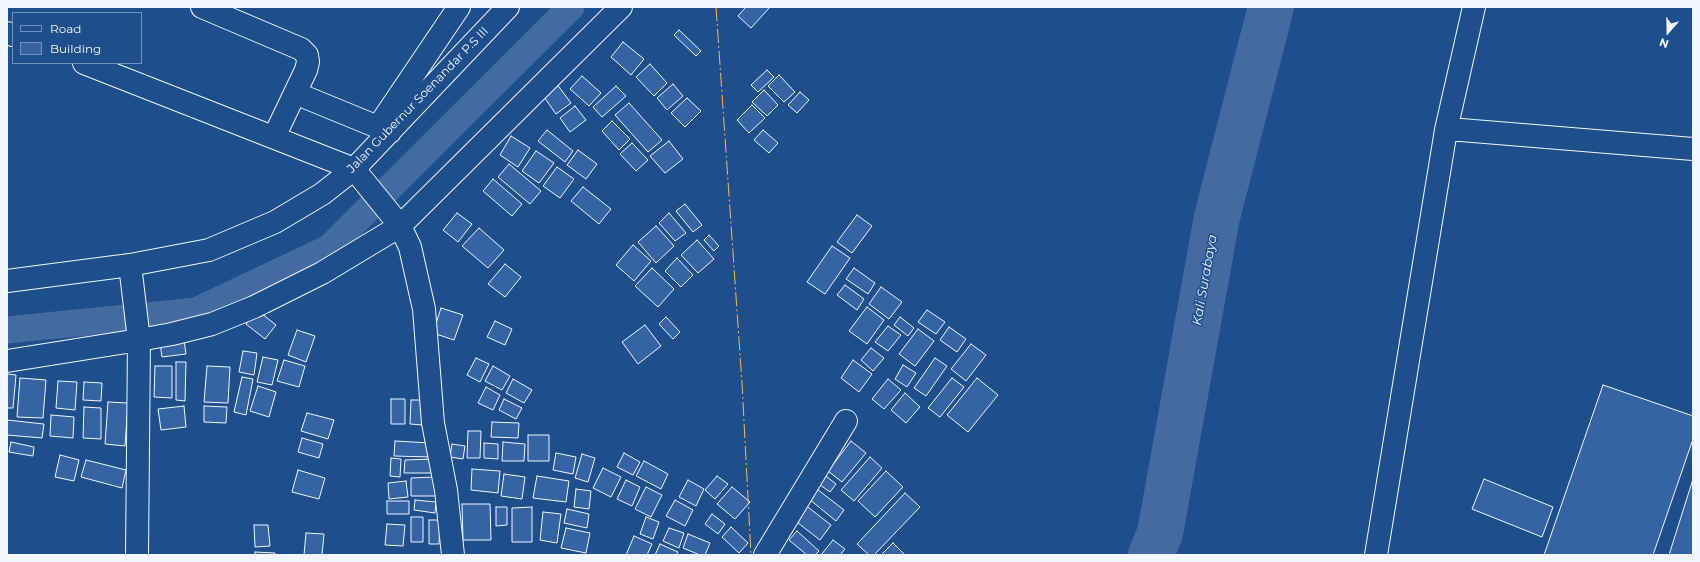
<!DOCTYPE html>
<html>
<head>
<meta charset="utf-8">
<style>
	body { margin:0 }
	#map { position:relative; width:1700px; height:562px; overflow:hidden; background:#1f4e8c; font-family:Montserrat,sans-serif }
	canvas { display:block }
	.frame { position:absolute; inset:0; border:8px solid #f2f6ff; pointer-events:none }
	.legend { position:absolute; left:12px; top:12px; width:130px; height:52px; box-sizing:border-box; background:#1f4e8c; border:1px solid #7391ba; margin:0; padding:5px 7px; list-style:none; font-size:12px; color:#f2f6ff }
	.legend li { display:flex; align-items:center; gap:8px; height:20px }
	.legend b { width:20px; border:1px solid #7391ba }
	.north { position:absolute; left:1648px; top:12px; width:40px; height:40px; -webkit-text-stroke:3px #1f4e8c; paint-order:stroke; rotate:200deg; font-size:11px; font-weight:700; line-height:16px; text-align:center; color:#f2f6ff }
	.north::after { content:''; display:block; margin:auto; width:14px; height:18px; background:#f2f6ff; clip-path:polygon(50% 0,100% 100%,50% 72%,0 100%) }
</style>
</head>
<body>
<div id="map">
<canvas width="1700" height="562"></canvas>
<div class="frame"></div>
<ul class="legend">
<li><b style="height:5px;background:#1f4e8c"></b>Road</li>
<li><b style="height:11px;background:#3563a3"></b>Building</li>
</ul>
<div class="north">N</div>
</div>
<script>
const ctx = document.querySelector('canvas').getContext('2d');
ctx.lineJoin = 'round';
const toPath = rows => new Path2D(rows.map(r => 'M' + r).join(''));
function stroke(path, color, width, dash) { ctx.strokeStyle = color; ctx.lineWidth = width; ctx.lineCap = dash ? 'butt' : 'round'; ctx.setLineDash(dash || []); ctx.stroke(path); }
function fillPath(path, color) { ctx.fillStyle = color; ctx.fill(path, 'evenodd'); }
function drawText(font, color, halo, rows, align = 'center') {
  ctx.font = font + ' Montserrat,sans-serif'; ctx.lineWidth = 3; ctx.setLineDash([]); ctx.textBaseline = 'middle'; ctx.strokeStyle = halo; ctx.fillStyle = color; for (const [text, x, y, turn = 0] of rows) {
    ctx.save(); ctx.translate(x, y); ctx.rotate((+turn || 0) * Math.PI / 180); ctx.textAlign = isNaN(turn) ? turn : align; if (halo) ctx.strokeText(text, 0, 0); ctx.fillText(text, 0, 0); ctx.restore();
  }
}
stroke(toPath([
	[7,330,196,311,329,248,571,7]
]), '#446ba0', 27);
stroke(toPath([
	[1151,555,1160,533,1217,217,1271,7]
]), '#446ba0', 46);
const building = toPath([
	[746,7,770,7,751,28,738,16,746,7],
	[679,30,701,51,696,56,674,35,679,30],
	[623,42,644,59,631,75,611,57,623,42],
	[650,64,667,83,654,96,636,77,650,64],
	[767,70,774,77,758,92,751,85,767,70],
	[779,75,795,92,784,102,768,86,779,75],
	[582,76,601,93,589,106,570,89,582,76],
	[556,83,571,103,556,114,542,94,556,83],
	[673,84,683,96,667,110,657,98,673,84],
	[616,86,626,96,602,117,593,107,616,86],
	[764,90,778,105,767,116,752,102,764,90],
	[800,92,809,100,797,113,788,105,800,92],
	[687,98,701,111,685,127,671,113,687,98],
	[629,103,662,140,648,152,615,115,629,103],
	[752,105,765,118,749,133,737,120,752,105],
	[575,106,586,120,570,132,560,118,575,106],
	[612,121,630,139,619,150,602,131,612,121],
	[547,130,573,151,565,162,538,141,547,130],
	[763,130,778,143,769,153,754,140,763,130],
	[511,136,530,148,518,167,500,155,511,136],
	[669,141,683,159,665,173,650,156,669,141],
	[632,143,648,160,636,171,620,154,632,143],
	[578,150,597,164,586,179,567,165,578,150],
	[536,151,554,163,539,183,522,171,536,151],
	[509,164,541,191,530,204,498,177,509,164],
	[557,167,574,179,560,198,543,186,557,167],
	[493,179,522,204,512,216,483,191,493,179],
	[583,187,611,209,599,224,571,201,583,187],
	[685,204,702,225,693,232,676,211,685,204],
	[457,213,472,224,458,242,443,230,457,213],
	[669,213,686,233,675,241,659,223,669,213],
	[857,215,872,226,852,253,837,242,857,215],
	[656,226,674,246,656,263,638,242,656,226],
	[479,228,504,250,488,268,462,246,479,228],
	[709,235,719,246,714,251,704,240,709,235],
	[697,240,714,259,698,273,681,255,697,240],
	[633,245,651,261,634,281,616,265,633,245],
	[832,246,850,258,825,294,807,282,832,246],
	[677,258,693,275,681,287,665,271,677,258],
	[505,264,521,277,505,297,488,284,505,264],
	[652,268,674,289,658,307,635,286,652,268],
	[854,268,875,283,868,294,846,279,854,268],
	[845,285,864,299,857,310,837,295,845,285],
	[881,287,902,302,889,319,869,304,881,287],
	[867,307,884,320,867,344,849,331,867,307],
	[441,308,463,315,454,340,433,333,441,308],
	[257,310,276,325,265,339,246,324,257,310],
	[927,310,945,322,936,334,918,322,927,310],
	[666,317,680,332,673,339,659,324,666,317],
	[900,317,914,328,908,336,894,325,900,317],
	[495,321,512,329,505,345,487,337,495,321],
	[645,325,661,346,638,364,622,342,645,325],
	[888,326,901,335,888,351,875,342,888,326],
	[949,327,966,339,957,352,940,340,949,327],
	[918,329,934,341,915,366,899,354,918,329],
	[297,330,315,336,306,362,288,355,297,330],
	[184,340,186,354,162,357,160,343,184,340],
	[971,344,986,355,966,381,951,369,971,344],
	[871,348,884,358,873,371,861,360,871,348],
	[243,351,257,353,254,375,239,372,243,351],
	[263,357,278,360,272,385,257,382,263,357],
	[476,358,489,364,480,382,467,375,476,358],
	[935,358,947,366,926,396,914,388,935,358],
	[284,360,305,366,299,387,277,381,284,360],
	[853,360,872,374,859,392,841,378,853,360],
	[176,362,186,362,185,401,176,400,176,362],
	[903,365,916,373,907,387,895,379,903,365],
	[155,366,172,366,172,398,154,397,155,366],
	[207,366,230,367,228,403,204,402,207,366],
	[493,366,510,376,502,390,485,381,493,366],
	[7,374,16,375,13,408,7,408,7,374],
	[242,377,253,379,246,415,234,412,242,377],
	[20,378,46,380,43,418,17,417,20,378],
	[952,378,964,387,940,417,928,408,952,378],
	[977,378,998,395,968,432,947,415,977,378],
	[513,379,532,390,524,403,506,393,513,379],
	[888,379,901,390,884,409,872,399,888,379],
	[58,381,77,382,75,410,56,408,58,381],
	[84,382,102,383,101,401,83,400,84,382],
	[1603,385,1693,416,1693,439,1653,555,1544,555,1603,385],
	[258,386,276,392,269,417,250,411,258,386],
	[486,387,500,395,493,410,478,403,486,387],
	[905,393,920,407,906,423,891,410,905,393],
	[391,399,405,399,405,424,391,424,391,399],
	[504,399,522,408,516,419,499,410,504,399],
	[411,400,423,400,422,425,410,424,411,400],
	[108,402,128,403,125,446,105,444,108,402],
	[184,406,186,427,161,430,158,409,184,406],
	[204,406,227,407,226,423,204,422,204,406],
	[84,407,101,408,101,439,83,438,84,407],
	[307,413,334,420,328,439,301,431,307,413],
	[51,415,74,417,73,438,50,436,51,415],
	[7,420,44,424,42,438,7,435,7,420],
	[492,422,519,423,518,438,491,437,492,422],
	[468,431,481,431,480,458,467,458,468,431],
	[528,435,549,435,549,461,528,461,528,435],
	[302,438,323,444,319,458,298,452,302,438],
	[395,441,431,443,431,457,394,456,395,441],
	[851,441,866,453,842,482,828,471,851,441],
	[11,442,34,447,33,456,9,452,11,442],
	[503,442,525,444,524,461,502,461,503,442],
	[484,443,498,444,498,459,484,458,484,443],
	[452,444,465,446,463,459,450,457,452,444],
	[556,453,576,457,573,474,553,470,556,453],
	[624,453,640,462,633,475,617,467,624,453],
	[582,454,595,458,588,482,575,478,582,454],
	[60,455,79,460,74,481,55,477,60,455],
	[870,457,882,468,854,501,841,490,870,457],
	[391,458,401,459,400,477,390,476,391,458],
	[434,459,434,473,404,473,405,460,434,459],
	[86,460,126,470,122,488,81,477,86,460],
	[644,461,668,474,661,489,636,476,644,461],
	[603,468,621,477,611,497,593,488,603,468],
	[472,469,500,471,498,493,471,490,472,469],
	[298,470,325,478,319,499,292,492,298,470],
	[886,471,903,487,875,517,858,501,886,471],
	[822,473,836,484,830,492,816,482,822,473],
	[504,474,525,477,522,499,501,496,504,474],
	[537,476,569,481,566,502,533,498,537,476],
	[717,476,728,484,715,499,705,490,717,476],
	[435,477,436,496,411,496,411,478,435,477],
	[1484,479,1553,507,1542,537,1472,509,1484,479],
	[1693,479,1693,555,1669,555,1693,479],
	[626,480,640,487,632,506,617,499,626,480],
	[688,480,704,489,696,506,679,497,688,480],
	[406,481,408,497,389,499,388,483,406,481],
	[646,487,662,495,651,517,635,509,646,487],
	[732,487,750,502,735,519,717,504,732,487],
	[576,489,591,491,589,509,574,507,576,489],
	[817,489,844,510,836,521,809,499,817,489],
	[905,493,920,507,874,555,869,555,857,544,905,493],
	[415,500,436,502,435,513,414,510,415,500],
	[675,500,693,510,685,526,666,516,675,500],
	[387,501,409,501,409,514,387,514,387,501],
	[800,501,831,525,820,540,789,516,800,501],
	[462,504,490,504,491,540,463,540,462,504],
	[496,507,507,507,507,525,496,526,496,507],
	[532,507,532,542,512,542,512,508,532,507],
	[567,509,589,514,587,528,564,523,567,509],
	[543,512,561,514,557,543,540,540,543,512],
	[712,514,725,524,718,534,705,524,712,514],
	[411,517,423,517,423,542,411,542,411,517],
	[646,517,659,522,653,539,640,534,646,517],
	[429,520,440,520,439,544,429,544,429,520],
	[387,524,405,525,403,546,385,545,387,524],
	[254,525,268,525,270,546,255,547,254,525],
	[731,527,748,543,739,553,722,537,731,527],
	[566,528,590,533,586,553,561,548,566,528],
	[669,528,684,533,679,548,663,541,669,528],
	[797,531,819,551,815,555,807,555,789,540,797,531],
	[306,533,324,534,322,555,304,555,306,533],
	[688,534,710,543,705,555,700,555,683,548,688,534],
	[634,536,652,544,647,555,626,555,634,536],
	[833,540,845,549,840,555,821,555,833,540],
	[893,543,905,555,881,555,893,543],
	[660,544,678,552,676,555,655,555,660,544],
	[255,552,275,553,275,555,255,555,255,552]
]);
fillPath(building, '#3563a3');
stroke(building, '#f2f6ff', 1);
const minor = toPath([
	[202,7,301,49,307,55,308,62,306,70,295,93,390,132],
	[7,33,13,35],
	[84,63,354,169,393,217,400,226,410,247,424,309,433,423,446,490,453,555],
	[378,127,459,7],
	[1446,130,1461,130,1693,149],
	[274,137,295,93],
	[130,265,139,340,137,555],
	[7,281,130,265,209,250,275,222,322,194,354,169,508,7],
	[7,361,139,340,172,334,212,324,254,307,322,273,400,226,621,7],
	[765,555,846,421],
	[1376,555,1446,130,1474,7]
]);
stroke(minor, '#f2f6ff', 24);
stroke(minor, '#1f4e8c', 22);
stroke(toPath([
	[716,7,742,383,751,555]
]), '#ffb74d', 1, [14, 3, 2, 3]);
drawText('12px', '#f2f6ff', '#1f4e8c', [
	["Jalan Gubernur Soenandar P.S III",418,100,-46]
]);
drawText('italic 13px', '#f2f6ff', '#1f4e8c', [
	["Kali Surabaya",1205,280,-80]
]);
</script>
</body>
</html>
